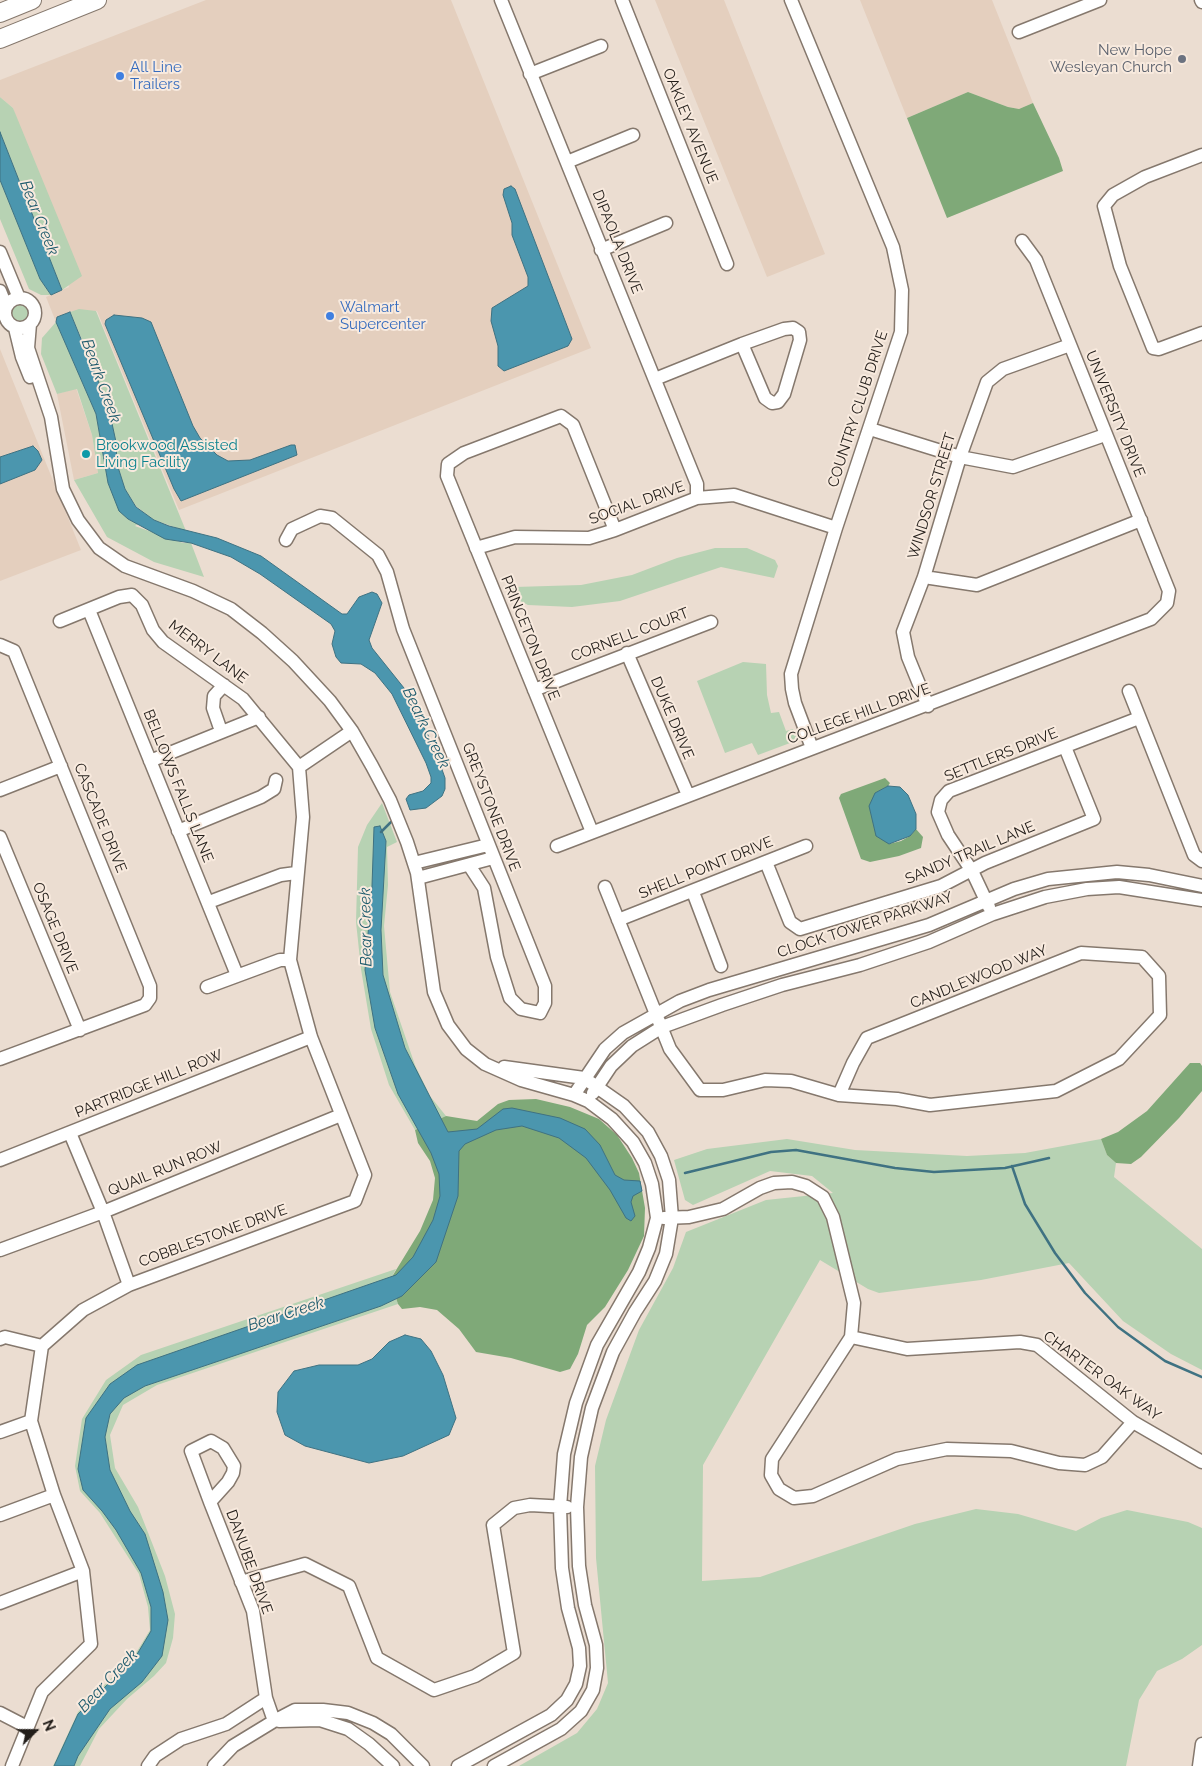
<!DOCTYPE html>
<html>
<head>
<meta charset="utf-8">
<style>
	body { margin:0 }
	#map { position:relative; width:1202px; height:1766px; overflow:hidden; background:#ebddd1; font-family:Raleway,sans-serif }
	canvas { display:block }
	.north { position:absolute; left:10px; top:1706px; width:50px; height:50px; -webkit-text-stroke:4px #f8eade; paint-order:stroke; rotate:68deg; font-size:14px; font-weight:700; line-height:20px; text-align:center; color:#231e1a }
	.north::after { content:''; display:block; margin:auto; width:18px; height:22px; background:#231e1a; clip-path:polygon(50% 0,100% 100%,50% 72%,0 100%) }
</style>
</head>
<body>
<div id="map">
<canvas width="1202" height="1766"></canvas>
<div class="north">N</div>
</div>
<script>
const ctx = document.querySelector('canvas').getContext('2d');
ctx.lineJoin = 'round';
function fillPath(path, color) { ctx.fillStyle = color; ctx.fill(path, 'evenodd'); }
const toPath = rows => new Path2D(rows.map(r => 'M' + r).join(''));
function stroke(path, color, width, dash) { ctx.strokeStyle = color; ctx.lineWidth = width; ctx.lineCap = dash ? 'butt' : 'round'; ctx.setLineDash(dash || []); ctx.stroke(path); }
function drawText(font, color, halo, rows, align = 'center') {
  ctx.font = font + ' Raleway,sans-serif'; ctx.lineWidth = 4; ctx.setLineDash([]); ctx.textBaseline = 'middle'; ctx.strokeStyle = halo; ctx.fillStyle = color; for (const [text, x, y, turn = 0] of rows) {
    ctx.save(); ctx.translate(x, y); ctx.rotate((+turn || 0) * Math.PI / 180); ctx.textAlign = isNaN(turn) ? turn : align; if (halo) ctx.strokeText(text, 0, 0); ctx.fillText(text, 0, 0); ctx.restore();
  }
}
fillPath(toPath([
	[206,0,451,0,591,348,179,510,97,311,72,311,57,317,56,322,46,297,69,287,13,108,0,97,0,80],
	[655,0,724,0,825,254,767,277],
	[860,0,992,0,1033,103,1019,109,1008,107,968,92,907,118],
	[0,349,81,550,0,581],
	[76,388,92,435,98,473,74,480,57,394]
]), '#e4cfbe');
fillPath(toPath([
	[0,97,13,108,82,276,62,290,0,132],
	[0,180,40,279,51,295,41,295,29,289,0,219],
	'12 313a8 8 0 1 1 16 0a8 8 0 1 1-16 0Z',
	[79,309,96,311,186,531,154,520,136,506,125,489,117,464,116,442,90,358,70,312],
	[56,322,96,414,108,483,128,519,138,524,135,526,183,543,191,543,204,577,154,562,107,537,74,480,98,473,92,435,77,389,57,394,41,354,42,338],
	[715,548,747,548,775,560,778,566,774,578,721,567,620,601,572,607,528,605,509,595,507,591,515,587,581,585,632,575,677,558],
	[743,662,766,664,767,695,771,713,779,712,786,731,793,729,798,740,758,755,752,743,725,753,697,681],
	[382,803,397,842,387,847,388,885,384,926,390,992,415,1065,430,1096,446,1116,415,1130,389,1085,371,1029,361,969,356,922,358,847,367,825],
	[787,1139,855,1150,967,1156,1025,1153,1101,1139,1107,1155,1116,1163,1114,1177,1202,1249,1202,1370,1171,1354,1123,1321,1069,1263,981,1280,879,1293,868,1289,820,1260,703,1465,702,1581,760,1577,915,1524,976,1509,1018,1514,1076,1531,1101,1518,1127,1510,1188,1522,1202,1528,1202,1645,1182,1659,1157,1671,1139,1700,1126,1766,519,1766,577,1733,597,1709,608,1683,596,1558,595,1466,606,1420,639,1330,673,1268,686,1232,766,1200,833,1193,812,1176,770,1171,693,1205,685,1200,674,1160,707,1149],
	[396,1269,390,1280,398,1304,157,1385,123,1405,110,1435,115,1468,138,1507,165,1576,175,1614,173,1638,166,1663,154,1676,127,1699,99,1729,80,1766,53,1766,78,1712,136,1653,150,1630,148,1607,139,1574,100,1513,80,1491,75,1466,82,1419,106,1380,141,1355]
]), '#b7d2b3');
fillPath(toPath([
	[968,92,1008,107,1019,109,1033,103,1059,158,1063,171,947,218,907,118],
	[885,778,890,783,888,786,876,793,889,844,901,841,910,836,916,829,923,837,921,848,899,856,870,862,861,859,839,798,841,794],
	[1190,1063,1200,1063,1202,1066,1202,1091,1179,1118,1141,1157,1131,1164,1116,1163,1107,1155,1101,1139,1118,1132,1147,1111],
	[536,1099,570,1107,599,1119,617,1135,632,1158,639,1173,645,1208,644,1236,628,1270,605,1307,587,1325,578,1354,570,1369,560,1372,511,1358,476,1352,459,1329,437,1310,420,1307,402,1309,398,1304,390,1280,420,1231,433,1200,435,1178,430,1161,418,1143,415,1130,446,1116,477,1121,498,1104,509,1100]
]), '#7fa978');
const water = toPath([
	[0,132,62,290,51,295,40,279,0,180,0,132],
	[511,186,515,189,572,339,568,346,504,371,498,366,498,346,491,321,492,308,528,286,528,277,512,235,512,223,503,195,504,189,511,186],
	[70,312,108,405,116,442,117,464,125,489,136,507,154,520,169,526,217,538,261,556,342,614,347,614,359,597,372,592,377,594,382,603,369,640,372,648,404,688,434,747,445,778,445,789,442,796,426,808,410,810,406,799,409,795,423,791,431,783,431,777,426,763,392,694,375,673,361,664,341,663,336,657,332,644,335,631,331,624,260,574,231,557,191,543,165,539,128,519,119,511,108,483,96,414,56,322,57,317,70,312],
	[114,315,142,318,151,322,193,426,200,438,217,455,228,461,250,460,291,445,295,445,297,455,181,501,174,489,105,324,106,320,114,315],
	[33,446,38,451,42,460,35,470,0,484,0,457,33,446],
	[888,786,900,787,908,795,916,814,916,829,910,836,889,844,876,836,869,806,875,793,888,786],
	[380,826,386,841,381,930,383,975,405,1048,448,1132,477,1129,503,1109,512,1108,560,1118,585,1129,600,1145,615,1175,624,1180,640,1181,642,1191,633,1196,631,1202,635,1216,631,1221,626,1218,610,1190,586,1158,559,1138,522,1126,496,1130,465,1144,459,1151,458,1196,436,1262,402,1296,381,1306,145,1386,124,1398,110,1414,105,1437,110,1470,130,1511,145,1534,163,1592,168,1620,162,1656,142,1682,110,1709,78,1756,74,1766,54,1766,78,1714,136,1656,151,1631,151,1607,141,1573,116,1530,102,1511,83,1490,78,1469,86,1418,110,1384,137,1365,396,1275,413,1257,433,1220,440,1196,439,1174,431,1153,398,1094,375,1028,365,970,372,886,374,827,380,826],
	[405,1335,421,1339,431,1351,443,1375,456,1418,449,1435,403,1456,369,1463,305,1446,285,1435,277,1412,278,1392,294,1371,319,1365,358,1365,372,1359,389,1342,405,1335]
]);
fillPath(water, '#4b96ae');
stroke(water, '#3f7282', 1);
stroke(toPath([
	[381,832,391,822],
	[1012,1166,1025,1204,1055,1253,1085,1293,1118,1327,1165,1361,1202,1377],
	[685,1173,771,1152,796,1150,895,1168,934,1172,1005,1168,1049,1158]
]), '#3f7282', 2.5);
const minor = toPath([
	[501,0,697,484,697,498],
	[622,0,727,264],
	[791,0,893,247,902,290,901,332,836,528,791,674,792,689,795,703,812,748],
	[1201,0,1202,2],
	[1019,32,1100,0],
	[530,74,601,46],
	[1202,155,1145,177,1113,195,1104,206,1120,266,1153,348,1159,349,1202,333],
	[567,162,633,135],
	[601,250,666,223],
	[0,252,19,298],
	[0,291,6,306],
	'5 313a15 15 0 1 1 30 0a15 15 0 1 1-30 0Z',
	[30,324,28,348,51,417,63,489,78,520,99,548,125,566,193,591,231,609,262,633,293,661,330,701,352,731,372,766,390,800,407,842,417,873,434,992,448,1025,466,1049,485,1064,521,1080,574,1095,588,1101,612,1119,633,1142,645,1163,652,1184,657,1218,649,1248,639,1272,597,1345,576,1403,564,1454,560,1507,562,1568,568,1608,579,1648,580,1666,576,1684,567,1700,551,1715,458,1766],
	[15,328,22,357,30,377],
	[655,379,742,344,784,329,793,328,799,332,800,340,784,394,778,402,772,403,765,398,742,344],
	[870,429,960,457,1013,467,1105,435],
	[286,540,292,529,320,516,332,518,378,555,387,572,403,629,545,986,545,1003,540,1013,521,1009,510,998,497,957,484,888,469,865],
	[476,548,515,537,589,538,615,530,697,498,734,495,836,528],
	[924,577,977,585,1141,520],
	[89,610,237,975],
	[60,621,119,597,132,595,142,605,153,630,163,642,243,699,299,767],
	[0,645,14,651,150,986,150,998,145,1005,0,1059],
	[627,653,688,795],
	[534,690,711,622],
	[1129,691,1194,855,1202,861],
	[928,706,908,657,903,632,924,577,960,457,987,382,1003,369,1070,345],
	[221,731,213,708,214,696,224,685],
	[150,761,259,717],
	[299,767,352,731],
	[0,790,61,766],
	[178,831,261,797,274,789,276,780],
	[592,832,447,476,448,464,464,453,561,416,573,425,615,530],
	[0,837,80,1030],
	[557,846,1151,619,1167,603,1169,591,1036,260,1022,241],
	[766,862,790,922,800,929,941,886,985,863,1094,819,1065,747],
	[414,863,488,845],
	[418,878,493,858],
	[605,887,670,1049,700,1090,723,1090,765,1080,791,1081,839,1095,897,1099,930,1105,1056,1091,1119,1059,1160,1015,1159,976,1142,957,1081,953,867,1038,853,1063,839,1095],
	[693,892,721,966],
	[209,902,281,875,296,873],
	[989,907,972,871,948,835,938,812,941,800,949,791,1139,718],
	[618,920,806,846],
	[207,987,280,960,290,960],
	[593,1093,611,1066,632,1046,662,1027,722,1005,782,985,860,965,929,942,993,914,1045,897,1087,889,1119,887,1202,900],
	[574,1095,605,1049,623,1033,680,1001,709,990,929,925,1014,889,1048,879,1117,872,1149,875,1202,886],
	[70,1133,103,1212,129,1285],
	[0,1160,311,1037],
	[664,1218,689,1217,723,1209,760,1188,774,1183,792,1182,806,1186,823,1197,833,1217,854,1303,851,1337,907,1349,1020,1342,1037,1345,1133,1422,1202,1462],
	[0,1250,103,1212,341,1115],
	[851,1337,772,1459,771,1475,779,1489,794,1498,813,1496,897,1459,947,1449,1011,1451,1059,1463,1085,1465,1102,1457,1133,1422],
	[0,1339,5,1337,42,1346],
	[0,1432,31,1421],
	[210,1502,228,1482,233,1473,234,1466,223,1448,211,1441,191,1451,210,1502,253,1611,266,1698,274,1721],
	[0,1515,54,1495],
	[241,1582,305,1564,349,1586,377,1658,434,1690,475,1676,514,1653,493,1525,514,1508,530,1505,567,1507],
	[0,1603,83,1571],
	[0,1713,27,1727],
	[279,1721,320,1720,348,1729,369,1744,393,1766],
	[12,1766,42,1692,91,1644,83,1571,54,1495,31,1421,42,1346,83,1310,129,1285,355,1201,365,1175,311,1037,290,960,303,817,299,767],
	[148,1766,155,1756,181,1739,226,1724,266,1698],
	[214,1766,233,1746,274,1721,295,1710,323,1710,348,1713,373,1723,391,1734,423,1766],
	[494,1766,561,1729,581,1711,593,1690,597,1668,596,1645,585,1605,579,1566,577,1507,581,1457,592,1408,613,1352,635,1312,655,1281,666,1254,672,1218,669,1180,661,1156,648,1132,624,1106,584,1078,504,1067],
	[1199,1766,1202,1744]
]);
const highway = toPath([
	[0,13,32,0],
	[0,39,97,0]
]);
stroke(minor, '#85786d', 15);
stroke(highway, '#85786d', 20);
stroke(minor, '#fff', 12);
stroke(highway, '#fff', 18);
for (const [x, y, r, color] of [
	[1182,59,5,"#6b7280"],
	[120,76,5,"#3f7fe0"],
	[330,316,5,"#3f7fe0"],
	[86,454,5,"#0f9aa8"]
]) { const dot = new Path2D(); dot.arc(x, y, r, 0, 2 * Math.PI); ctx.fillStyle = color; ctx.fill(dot); stroke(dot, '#f8eade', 2); }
drawText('15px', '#5b616d', '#f8eade', [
	["New Hope",1172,50],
	["Wesleyan Church",1172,67]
], 'right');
drawText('15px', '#366cbe', '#f8eade', [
	["All Line",130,67],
	["Trailers",130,84],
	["Walmart",340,307],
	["Supercenter",340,324]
], 'left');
drawText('15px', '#231e1a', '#f8eade', [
	["OAKLEY AVENUE",690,126,68],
	["DIPAOLA DRIVE",617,242,68],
	["COUNTRY CLUB DRIVE",858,409,-72],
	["UNIVERSITY DRIVE",1115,414,68],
	["WINDSOR STREET",932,496,-73],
	["SOCIAL DRIVE",637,503,-20],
	["CORNELL COURT",630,635,-21],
	["PRINCETON DRIVE",530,638,68],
	["MERRY LANE",208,652,37],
	["COLLEGE HILL DRIVE",859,714,-20],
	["DUKE DRIVE",672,718,67],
	["SETTLERS DRIVE",1001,755,-22],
	["BELLOWS FALLS LANE",178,786,68],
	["GREYSTONE DRIVE",491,807,69],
	["CASCADE DRIVE",100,818,68],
	["SANDY TRAIL LANE",970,853,-23],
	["SHELL POINT DRIVE",706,868,-22],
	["CLOCK TOWER PARKWAY",865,925,-18],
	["OSAGE DRIVE",55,928,68],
	["CANDLEWOOD WAY",979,977,-22],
	["PARTRIDGE HILL ROW",149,1084,-22],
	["QUAIL RUN ROW",165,1169,-22],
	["COBBLESTONE DRIVE",213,1236,-20],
	["CHARTER OAK WAY",1102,1376,36],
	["DANUBE DRIVE",249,1562,70]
]);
drawText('15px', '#0d838f', '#f8eade', [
	["Brookwood Assisted",96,445],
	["Living Facility",96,462]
], 'left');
drawText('italic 16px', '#1e5b6d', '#f8eade', [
	["Bear Creek",39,218,68],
	["Beark Creek",101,381,70],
	["Beark Creek",426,728,64],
	["Bear Creek",366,927,-91],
	["Bear Creek",286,1314,-18],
	["Bear Creek",108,1681,-47]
]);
</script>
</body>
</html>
